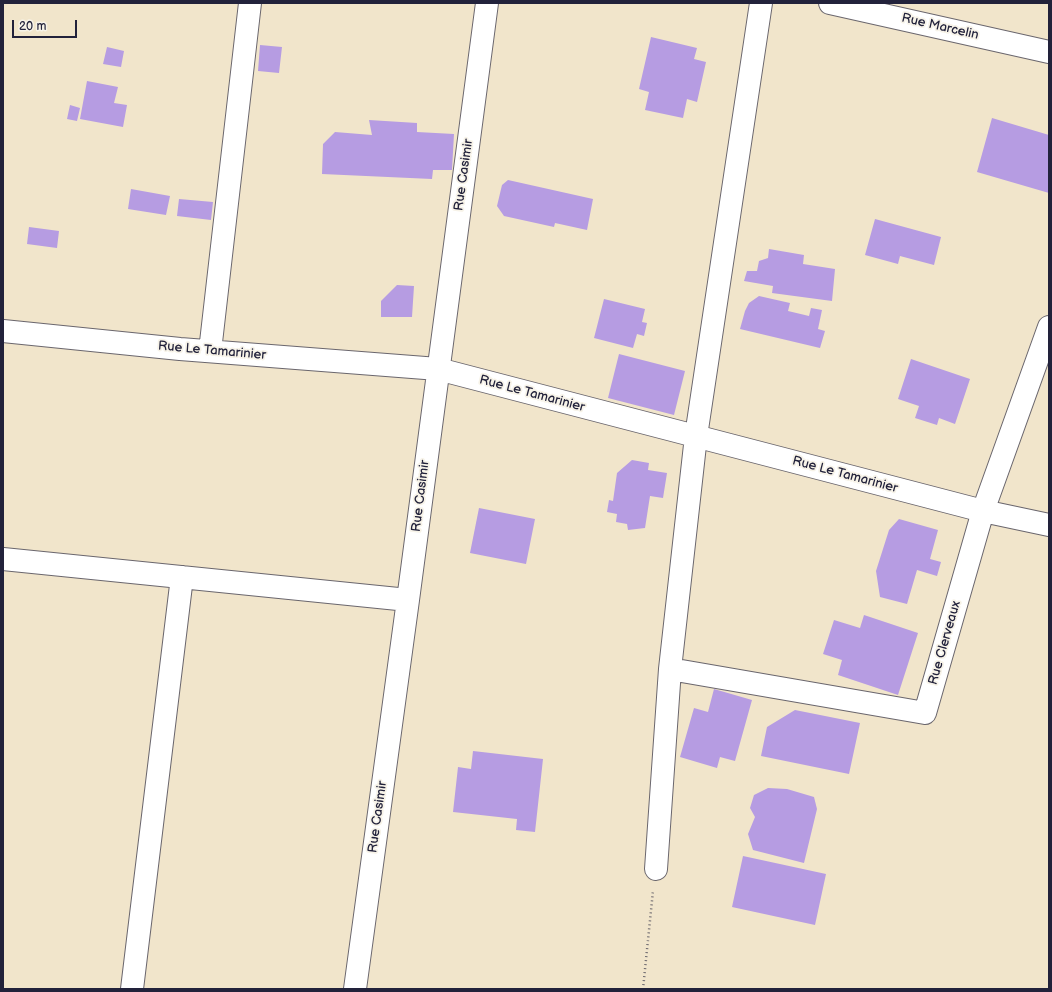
<!DOCTYPE html>
<html>
<head>
<meta charset="utf-8">
<style>
	body { margin:0 }
	#map { position:relative; width:1052px; height:992px; overflow:hidden; background:#f1e5cb; font-family:"Balsamiq Sans",sans-serif }
	canvas { display:block }
	.frame { position:absolute; inset:0; border:4px solid #22223b; pointer-events:none }
	.scale { position:absolute; left:12px; top:20px; width:65px; height:18px; box-sizing:border-box; border:2px solid #22223b; border-top:0; padding-left:5px; font-size:12px; line-height:14px; white-space:nowrap; color:#22223b; -webkit-text-stroke:3px #f7f3e8; paint-order:stroke }
</style>
</head>
<body>
<div id="map">
<canvas width="1052" height="992"></canvas>
<div class="frame"></div>
<div class="scale">20 m</div>
</div>
<script>
const ctx = document.querySelector('canvas').getContext('2d');
ctx.lineJoin = 'round';
function fillPath(path, color) { ctx.fillStyle = color; ctx.fill(path, 'evenodd'); }
const toPath = rows => new Path2D(rows.map(r => 'M' + r).join(''));
function stroke(path, color, width, dash) { ctx.strokeStyle = color; ctx.lineWidth = width; ctx.lineCap = dash ? 'butt' : 'round'; ctx.setLineDash(dash || []); ctx.stroke(path); }
function drawText(font, color, halo, rows, align = 'center') {
  ctx.font = font + ' "Balsamiq Sans",sans-serif'; ctx.lineWidth = 3.5; ctx.setLineDash([]); ctx.textBaseline = 'middle'; ctx.strokeStyle = halo; ctx.fillStyle = color; for (const [text, x, y, turn = 0] of rows) {
    ctx.save(); ctx.translate(x, y); ctx.rotate((+turn || 0) * Math.PI / 180); ctx.textAlign = isNaN(turn) ? turn : align; if (halo) ctx.strokeText(text, 0, 0); ctx.fillText(text, 0, 0); ctx.restore();
  }
}
fillPath(toPath([
	[651,37,697,48,694,59,706,62,697,102,687,99,683,118,645,110,649,92,639,89],
	[260,45,282,47,279,73,258,71],
	[107,47,124,51,121,67,103,64],
	[87,81,118,87,114,103,127,105,123,127,80,119],
	[70,105,80,108,77,121,67,119],
	[992,118,1049,135,1049,193,977,172],
	[369,120,417,123,417,132,454,134,452,170,433,170,432,179,322,174,323,144,335,132,372,135],
	[508,180,593,199,587,230,555,223,554,227,504,216,497,206,502,185],
	[131,189,170,196,166,215,128,209],
	[179,199,213,202,211,220,177,216],
	[875,219,941,237,934,265,900,256,898,264,865,255],
	[29,227,59,231,57,248,27,244],
	[769,249,804,255,803,264,835,269,832,301,772,293,773,286,744,281,747,271,757,271,759,261,768,258],
	[397,285,414,286,412,317,381,317,381,301],
	[759,296,790,303,788,311,809,316,811,308,822,310,818,329,825,331,820,348,740,329,745,311,749,303],
	[604,299,645,309,642,322,647,323,644,336,637,334,633,348,594,338],
	[619,354,685,371,674,415,608,398],
	[911,359,970,379,955,424,939,418,937,425,915,418,919,406,898,399],
	[632,460,649,463,648,470,667,473,663,498,650,496,645,528,628,530,627,524,616,522,617,514,607,512,609,500,613,501,617,473],
	[479,508,535,519,526,564,470,553],
	[899,519,938,530,930,559,941,562,937,576,917,570,907,604,880,597,876,571,889,530],
	[864,615,918,633,898,695,838,675,842,660,823,654,834,620,860,628],
	[714,689,752,700,735,761,720,757,717,768,680,757,694,708,708,712],
	[795,710,860,723,849,774,761,756,767,727],
	[473,751,543,759,535,832,516,830,517,819,453,812,458,767,471,769],
	[768,788,787,789,814,797,817,809,804,863,753,850,748,834,755,817,750,808,754,795],
	[743,856,826,874,815,925,732,907]
]), '#b69ce2');
const minor = toPath([
	[830,3,1049,52],
	[3,331,180,349,438,369,983,511,1049,525],
	[210,351,250,3],
	[3,559,408,600],
	[670,669,925,713,983,511,1049,327],
	[656,869,670,669,696,436,761,3],
	[132,989,182,577],
	[355,989,408,600,487,3]
]);
stroke(minor, '#6a666d', 24);
stroke(toPath([
	[643,989,653,891]
]), '#6a666d', 2.5, [1, 3]);
stroke(minor, '#fff', 22);
drawText('13px', '#22223b', '#f7f3e8', [
	["Rue Marcelin",940,27,13],
	["Rue Casimir",464,175,-82],
	["Rue Le Tamarinier",212,351,5],
	["Rue Le Tamarinier",532,394,15],
	["Rue Le Tamarinier",845,475,15],
	["Rue Casimir",421,496,-83],
	["Rue Clerveaux",945,643,-74],
	["Rue Casimir",378,817,-82]
]);
</script>
</body>
</html>
